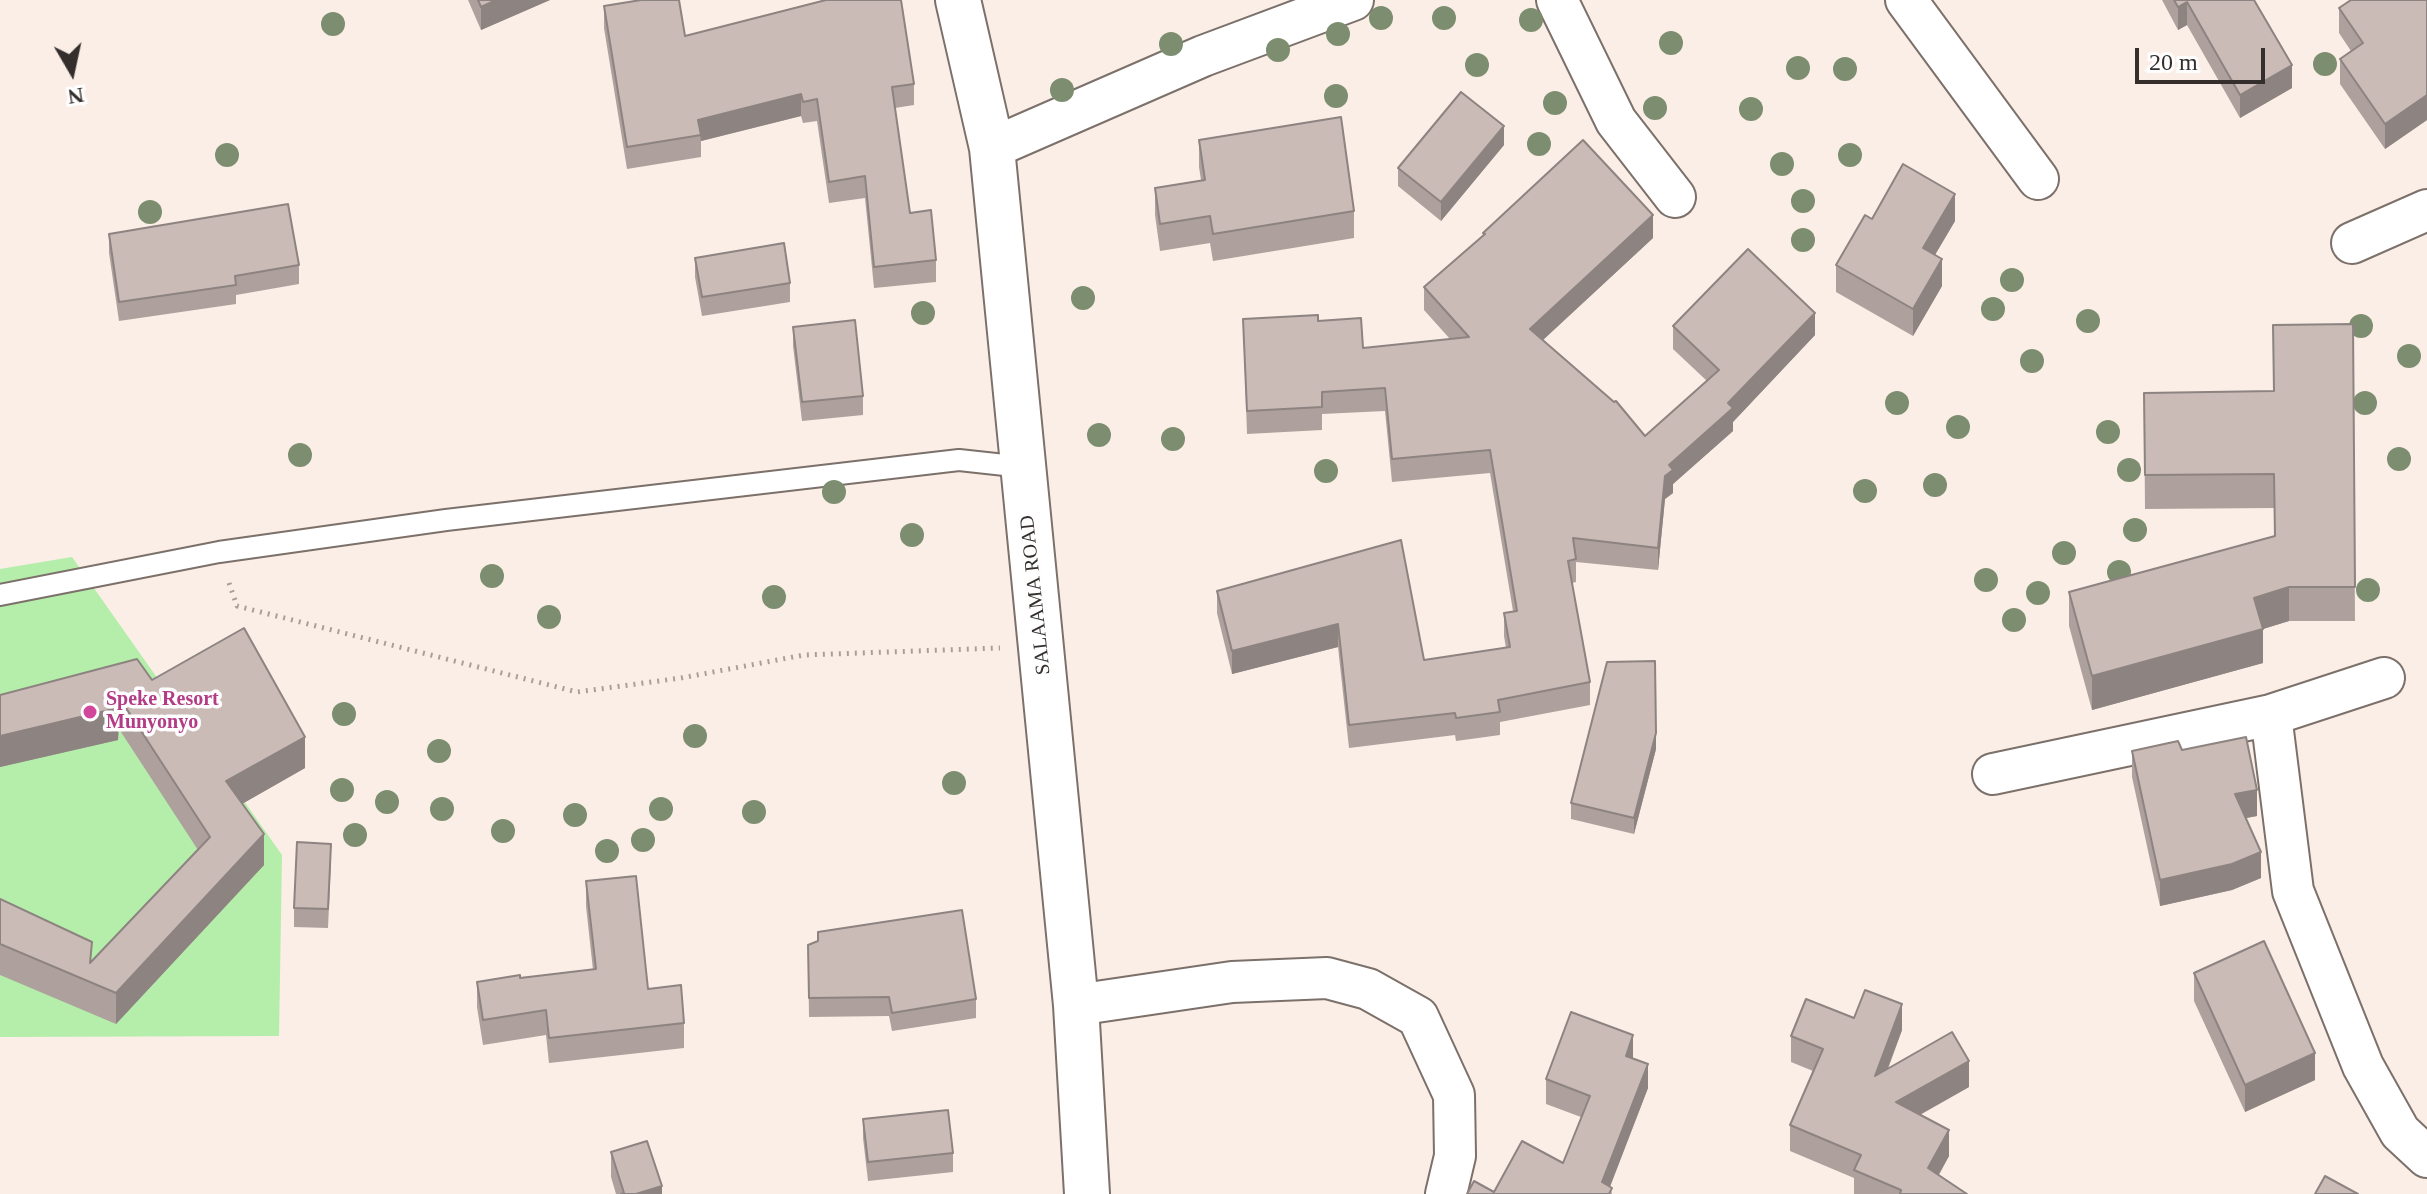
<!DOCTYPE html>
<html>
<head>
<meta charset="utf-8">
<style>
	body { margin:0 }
	#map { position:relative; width:2427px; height:1194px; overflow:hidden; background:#fbeee6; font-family:"Times New Roman",serif }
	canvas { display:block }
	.north { position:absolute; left:32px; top:32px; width:80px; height:80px; -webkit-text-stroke:6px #fefefe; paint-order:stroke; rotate:171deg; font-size:22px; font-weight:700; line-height:32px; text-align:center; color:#342f2c }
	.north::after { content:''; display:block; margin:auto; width:28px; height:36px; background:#342f2c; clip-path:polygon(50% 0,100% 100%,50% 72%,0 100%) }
	.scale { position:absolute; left:2135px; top:48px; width:130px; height:36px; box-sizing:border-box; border:4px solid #342f2c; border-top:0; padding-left:10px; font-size:24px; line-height:28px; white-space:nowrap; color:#342f2c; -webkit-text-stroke:6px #fefefe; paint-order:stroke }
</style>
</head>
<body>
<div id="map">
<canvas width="2427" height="1194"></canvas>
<div class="north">N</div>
<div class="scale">20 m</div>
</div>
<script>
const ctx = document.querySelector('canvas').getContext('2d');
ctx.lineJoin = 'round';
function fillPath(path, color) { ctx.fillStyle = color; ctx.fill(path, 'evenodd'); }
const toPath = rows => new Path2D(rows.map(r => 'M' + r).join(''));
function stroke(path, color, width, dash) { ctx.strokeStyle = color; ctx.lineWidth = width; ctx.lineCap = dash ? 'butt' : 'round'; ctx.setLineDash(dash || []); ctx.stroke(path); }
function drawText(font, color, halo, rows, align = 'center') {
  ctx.font = font + ' "Times New Roman",serif'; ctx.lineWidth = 7; ctx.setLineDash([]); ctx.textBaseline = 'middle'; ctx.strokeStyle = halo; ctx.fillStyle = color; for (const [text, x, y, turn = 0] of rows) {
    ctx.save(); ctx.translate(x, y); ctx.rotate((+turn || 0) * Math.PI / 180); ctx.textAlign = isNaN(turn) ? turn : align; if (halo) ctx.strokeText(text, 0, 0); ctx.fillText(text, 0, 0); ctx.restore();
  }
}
fillPath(toPath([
	[72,557,282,855,279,1036,0,1037,0,569]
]), '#b4eeaa');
const service = toPath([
	[0,595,219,552,446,520,959,460,1023,467]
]);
const minor = toPath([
	[1557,0,1616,121,1675,197],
	[1906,0,2038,179],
	[992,148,1203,56,1353,0],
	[2352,243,2427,210],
	[2271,715,2293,891,2363,1066,2400,1132,2427,1157],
	[1993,774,2271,715,2384,678],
	[1076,1005,1232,982,1327,978,1368,989,1418,1017,1454,1095,1455,1156,1446,1194]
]);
const tertiary = toPath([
	[958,0,992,148,1076,1005,1087,1194]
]);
stroke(service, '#7c706a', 24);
stroke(minor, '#7c706a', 44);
stroke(tertiary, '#7c706a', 48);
stroke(toPath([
	[229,583,237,606,577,692,681,678,804,655,1000,648]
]), '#a99f99', 5, [2, 6]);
stroke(service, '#fff', 20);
stroke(minor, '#fff', 40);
stroke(tertiary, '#fff', 44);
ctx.fillStyle = '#7d8e70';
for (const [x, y] of [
	[1381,18],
	[1444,18],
	[1531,20],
	[333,24],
	[1338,34],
	[1671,43],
	[1171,44],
	[1278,50],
	[2325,64],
	[1477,65],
	[1798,68],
	[1845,69],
	[1062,90],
	[1336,96],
	[1555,103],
	[1655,108],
	[1751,109],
	[1539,144],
	[227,155],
	[1850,155],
	[1782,164],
	[1803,201],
	[150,212],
	[1803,240],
	[2012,280],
	[1083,298],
	[1993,309],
	[923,313],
	[2088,321],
	[2361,326],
	[2409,356],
	[2032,361],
	[1897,403],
	[2365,403],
	[1958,427],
	[2108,432],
	[1099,435],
	[1173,439],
	[300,455],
	[2399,459],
	[2129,470],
	[1326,471],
	[1935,485],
	[1865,491],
	[834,492],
	[2135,530],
	[912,535],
	[2064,553],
	[2119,572],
	[492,576],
	[1986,580],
	[2368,590],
	[2038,593],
	[774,597],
	[549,617],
	[2014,620],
	[344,714],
	[695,736],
	[439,751],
	[954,783],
	[342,790],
	[387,802],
	[442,809],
	[661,809],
	[754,812],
	[575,815],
	[503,831],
	[355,835],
	[643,840],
	[607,851]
]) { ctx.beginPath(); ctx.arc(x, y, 12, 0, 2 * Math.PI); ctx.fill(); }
fillPath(toPath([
	[468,0,550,0,481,30],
	[824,0,901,0,914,84,914,105,895,108,910,213,936,260,936,282,874,288,865,198,829,203,817,121,803,123,801,116,701,141,701,157,627,169,604,28,604,6,685,36],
	[2162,0,2254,0,2292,88,2240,118,2187,25,2178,30],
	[2427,0,2427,120,2385,149,2340,84,2340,59,2351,51,2339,33,2339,8],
	[1199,140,1354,211,1354,238,1213,261,1210,243,1160,251,1155,215,1155,188,1201,180,1199,167],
	[1504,145,1441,221,1398,186,1398,168],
	[1872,219,1955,221,1935,255,1942,286,1913,336,1836,292,1836,265],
	[1483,233,1653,238,1543,340,1645,436,1707,381,1673,349,1673,326,1815,335,1733,422,1733,431,1673,484,1673,493,1665,499,1658,570,1576,562,1576,582,1572,583,1590,682,1590,705,1500,722,1500,735,1456,741,1455,735,1349,748,1338,647,1232,674,1217,613,1217,591,1401,540,1424,660,1506,648,1504,636,1504,613,1513,611,1490,473,1392,482,1385,411,1322,414,1322,430,1247,434,1243,319,1318,321,1363,348,1450,339,1424,310,1424,287,1483,236],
	[109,234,299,265,299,284,236,295,236,304,119,321,109,253],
	[695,258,790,283,790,302,702,316,695,277],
	[2353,324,2355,621,2289,621,2263,629,2263,663,2092,710,2069,626,2069,592,2275,537,2274,508,2145,509,2144,393,2273,391],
	[793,327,863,396,863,415,802,421,793,346],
	[152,680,305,768,242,804,264,865,116,1024,0,975,0,899,92,960,198,850,119,729,118,740,0,767,0,695],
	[1656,749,1634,834,1571,819,1571,803],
	[2182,750,2257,816,2246,818,2261,878,2232,890,2160,906,2132,777,2132,751],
	[331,862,328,928,294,927,294,908],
	[586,881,648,989,684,1023,684,1048,549,1063,546,1035,483,1045,477,1007,477,982,520,978,593,970,586,906],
	[808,945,976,999,976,1018,892,1031,889,1016,809,1017],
	[2194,973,2315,1080,2245,1112,2194,1001],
	[1854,1018,1902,1030,1888,1069,1969,1087,1920,1115,1949,1156,1939,1175,1967,1194,1854,1194,1854,1178,1790,1151,1790,1125,1813,1071,1791,1062,1791,1036],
	[1633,1058,1648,1088,1610,1187,1612,1194,1494,1192,1563,1163,1581,1117,1546,1104,1546,1079],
	[863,1119,953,1153,953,1172,868,1181,863,1138],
	[611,1152,662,1194,616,1194,611,1177]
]), '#aea19d');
fillPath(toPath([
	[496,0,550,0,481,30,481,7],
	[2187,2,2187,25,2178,30,2178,7],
	[2292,65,2292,88,2240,118,2240,95],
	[801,94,801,116,701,141,698,120],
	[2427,95,2427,120,2385,149,2385,124],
	[1504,126,1504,145,1441,221,1441,202],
	[1955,194,1955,221,1923,275,1923,248],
	[1653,215,1653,238,1530,352,1530,329],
	[1942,259,1942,286,1913,336,1913,309],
	[1815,313,1815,335,1733,422,1733,431,1673,484,1673,493,1665,499,1658,570,1658,548,1665,476,1669,465],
	[2289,587,2289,621,2263,629,2263,663,2092,710,2092,676,2254,598],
	[1338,624,1338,647,1232,674,1232,651],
	[119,697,118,740,0,767,0,736],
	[1656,733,1656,749,1634,834,1634,818],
	[305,737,305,768,226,813,226,781],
	[2257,790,2257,816,2235,820,2235,794],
	[264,834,264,865,116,1024,116,993],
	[2261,852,2261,878,2232,890,2160,906,2160,880],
	[1902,1004,1902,1030,1875,1102,1875,1076],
	[1633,1035,1633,1060,1626,1056],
	[2315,1053,2315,1080,2245,1112,2245,1085],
	[1969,1061,1969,1087,1896,1128,1896,1102],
	[1648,1064,1648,1088,1607,1194,1602,1182],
	[1949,1130,1949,1156,1928,1193,1928,1168],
	[662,1186,662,1194,636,1194]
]), '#8d8380');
const building = toPath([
	[478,0,496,0,481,7,478,0],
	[641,0,679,0,685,36,826,0,901,0,914,84,892,87,910,213,931,210,936,260,874,267,865,176,829,182,817,99,803,102,801,94,698,120,701,135,627,147,604,6,641,0],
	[2174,0,2254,0,2292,65,2240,95,2187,2,2178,7,2174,0],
	[2351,0,2427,0,2427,95,2385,124,2340,59,2363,43,2339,8,2351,0],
	[1461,92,1504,126,1441,202,1398,168,1461,92],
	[1341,117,1354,211,1213,234,1210,216,1160,224,1155,188,1205,180,1199,140,1341,117],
	[1583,140,1653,215,1530,329,1614,402,1616,401,1645,436,1719,370,1673,326,1748,249,1815,313,1728,403,1733,408,1669,465,1673,470,1665,476,1658,548,1573,538,1576,559,1568,561,1590,682,1498,700,1500,712,1456,718,1455,713,1349,725,1338,624,1232,651,1217,591,1401,540,1424,660,1510,647,1504,613,1517,611,1490,450,1392,459,1385,388,1322,392,1322,407,1247,411,1243,319,1318,315,1318,321,1361,318,1363,348,1469,337,1424,287,1485,234,1483,233,1583,140],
	[1903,164,1955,194,1923,248,1942,259,1913,309,1836,265,1865,215,1872,219,1903,164],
	[288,204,299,265,235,276,236,285,119,302,109,234,288,204],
	[784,243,790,283,702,297,695,258,784,243],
	[855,320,863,396,802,402,793,327,855,320],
	[2353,324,2355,587,2289,587,2254,598,2263,629,2092,676,2069,592,2275,536,2274,474,2145,475,2144,393,2274,391,2273,325,2353,324],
	[244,628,305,737,226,781,264,834,116,993,0,944,0,899,92,942,90,963,210,837,119,697,118,708,0,736,0,695,137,659,152,680,244,628],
	[1655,661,1656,733,1634,818,1571,803,1607,662,1655,661],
	[2246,737,2257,790,2235,794,2261,852,2232,864,2160,880,2132,751,2178,741,2182,750,2246,737],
	[297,842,331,844,328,909,294,908,297,842],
	[636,876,648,989,681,985,684,1023,549,1038,546,1010,483,1020,477,982,520,975,520,978,596,969,586,881,636,876],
	[962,910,976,999,892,1013,889,997,809,998,808,945,818,941,818,932,962,910],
	[2264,941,2315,1053,2245,1085,2194,973,2264,941],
	[1865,990,1902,1004,1875,1076,1952,1032,1969,1061,1896,1102,1949,1130,1928,1168,1967,1194,1900,1194,1901,1190,1854,1170,1861,1155,1790,1125,1823,1049,1791,1036,1806,999,1854,1018,1865,990],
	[1571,1012,1633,1035,1626,1056,1648,1064,1602,1182,1612,1188,1609,1194,1467,1194,1474,1181,1494,1192,1522,1141,1563,1163,1590,1096,1546,1079,1571,1012],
	[948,1110,953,1153,868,1162,863,1119,948,1110],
	[647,1141,662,1186,636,1194,621,1194,624,1193,611,1152,647,1141],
	[2325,1176,2358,1194,2315,1194,2325,1176]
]);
fillPath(building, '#cabbb7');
stroke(building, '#8d8380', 2);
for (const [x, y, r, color] of [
	[90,712,8,"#d1479c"]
]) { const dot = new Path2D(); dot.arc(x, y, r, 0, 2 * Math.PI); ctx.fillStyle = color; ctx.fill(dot); stroke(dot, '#fefefe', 3); }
drawText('20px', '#342f2c', '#fefefe', [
	["SALAAMA ROAD",1036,595,-96]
]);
drawText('bold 20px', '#b23c85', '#fefefe', [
	["Speke Resort",106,700],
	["Munyonyo",106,723]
], 'left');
</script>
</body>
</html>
